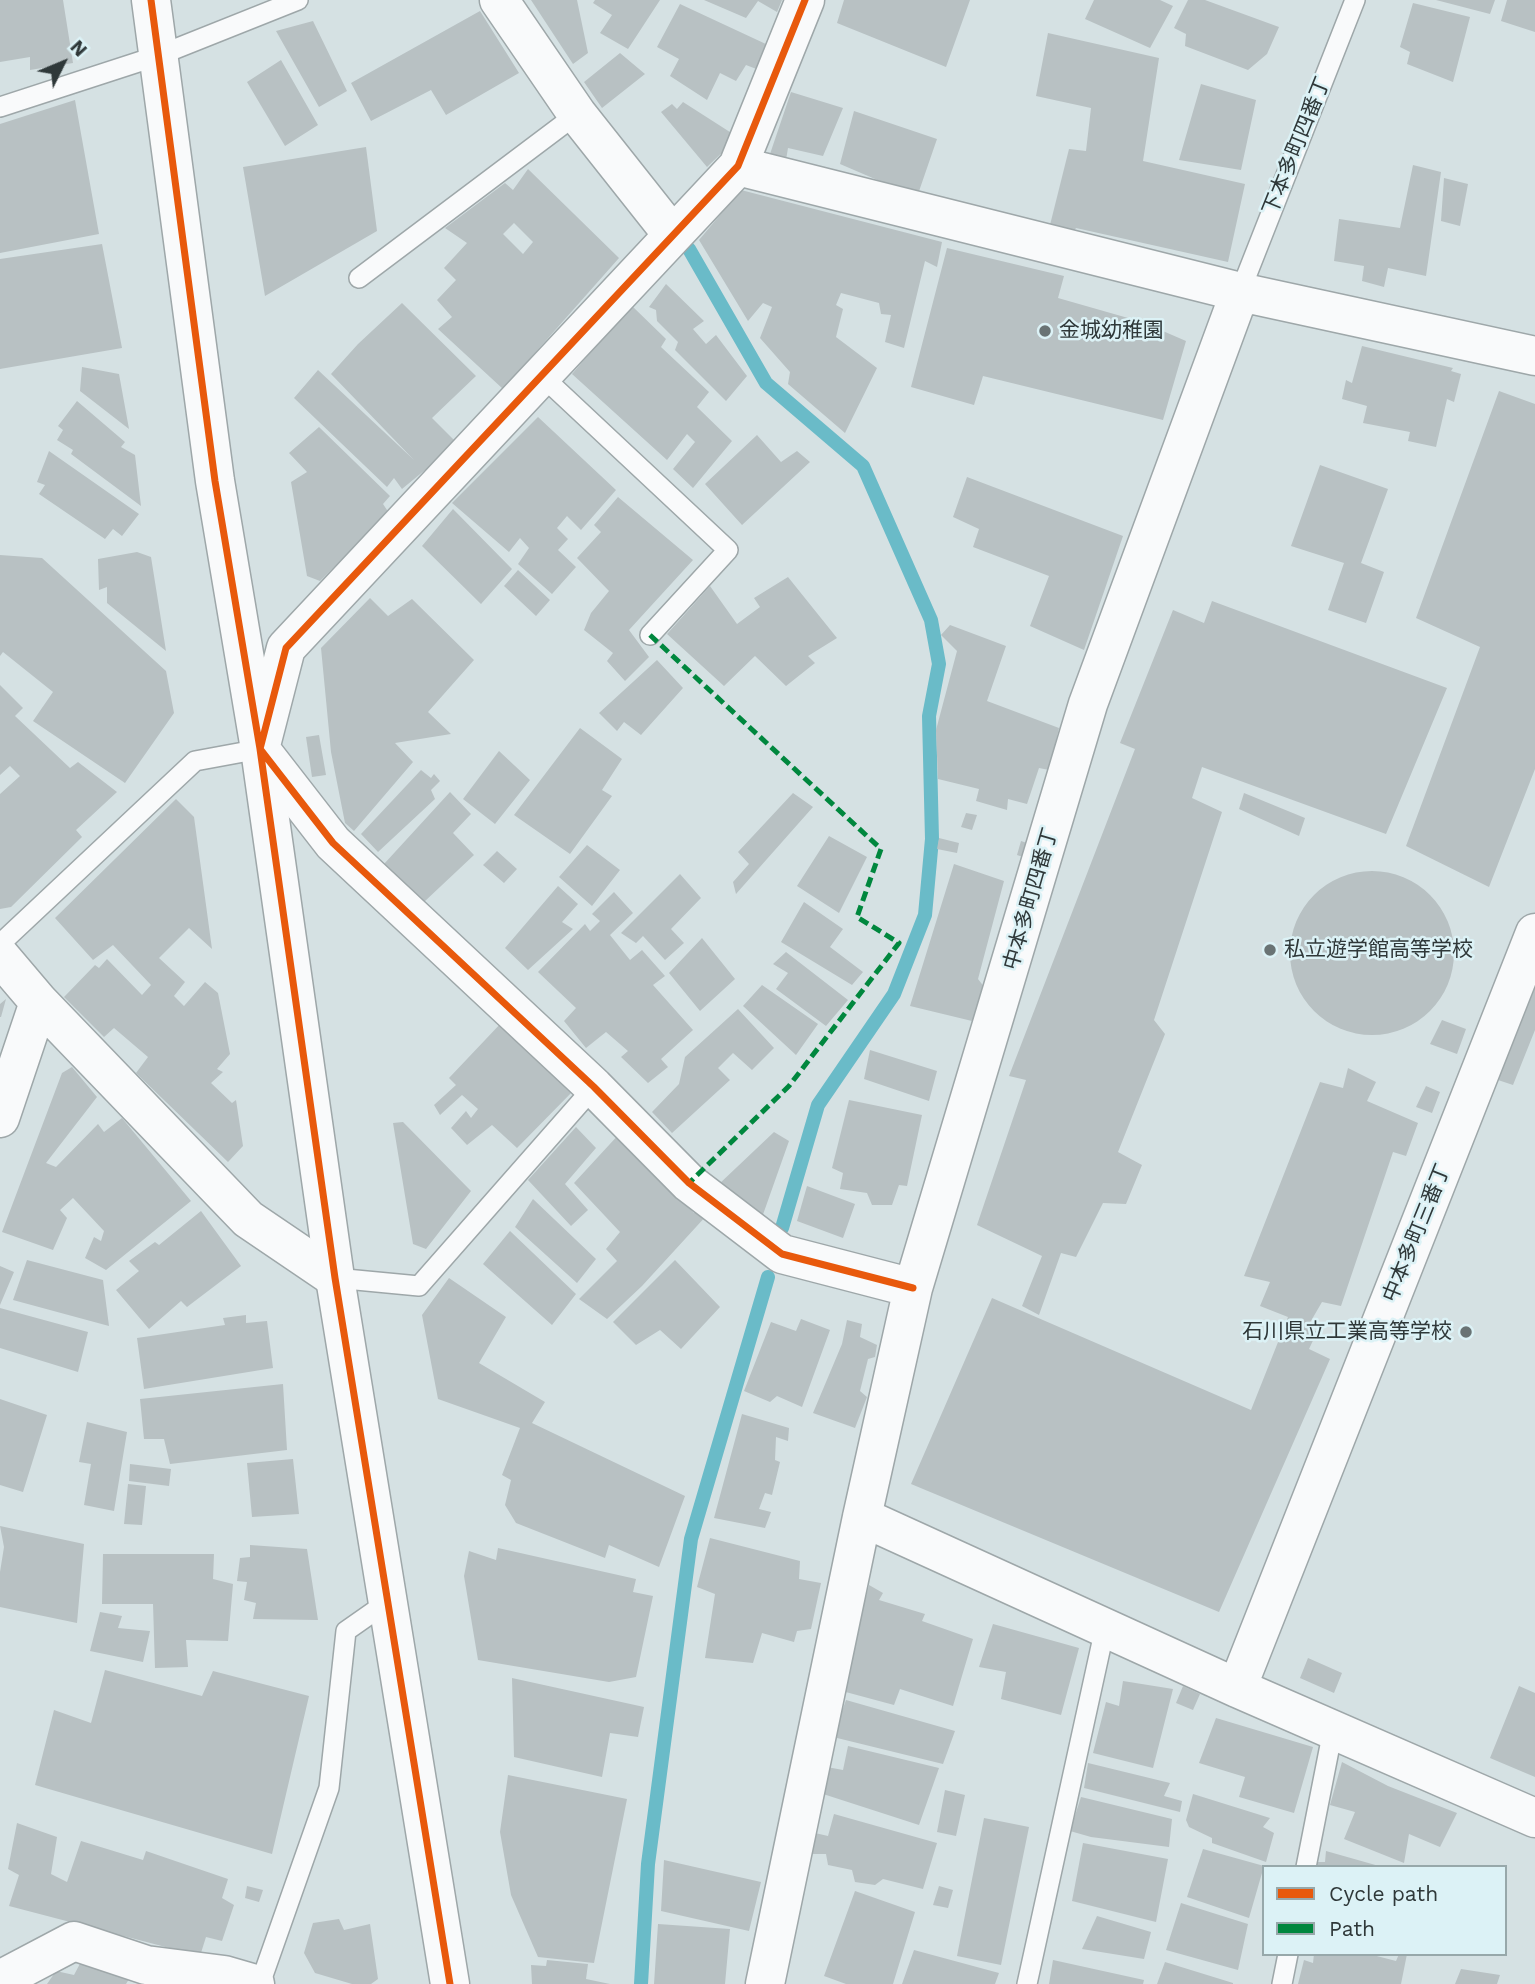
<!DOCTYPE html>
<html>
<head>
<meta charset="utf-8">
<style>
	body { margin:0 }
	#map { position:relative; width:1535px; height:1984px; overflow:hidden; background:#d5e1e3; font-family:"Work Sans",sans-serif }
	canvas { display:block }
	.legend { position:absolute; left:1262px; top:1865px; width:245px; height:91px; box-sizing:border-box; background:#dcf2f6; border:2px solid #97a8aa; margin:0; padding:9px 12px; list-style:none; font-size:21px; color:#2f3839 }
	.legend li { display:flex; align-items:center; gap:14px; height:35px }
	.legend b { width:35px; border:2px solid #97a8aa }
	.north { position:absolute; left:28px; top:28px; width:70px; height:70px; -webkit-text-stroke:5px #dcf2f6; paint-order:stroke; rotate:47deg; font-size:19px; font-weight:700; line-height:28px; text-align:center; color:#2f3839 }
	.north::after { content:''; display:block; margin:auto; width:24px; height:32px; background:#2f3839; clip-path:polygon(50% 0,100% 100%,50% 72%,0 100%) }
</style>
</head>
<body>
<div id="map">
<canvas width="1535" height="1984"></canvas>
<ul class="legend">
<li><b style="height:9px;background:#e8590c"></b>Cycle path</li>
<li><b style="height:9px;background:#00873e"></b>Path</li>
</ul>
<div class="north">N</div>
</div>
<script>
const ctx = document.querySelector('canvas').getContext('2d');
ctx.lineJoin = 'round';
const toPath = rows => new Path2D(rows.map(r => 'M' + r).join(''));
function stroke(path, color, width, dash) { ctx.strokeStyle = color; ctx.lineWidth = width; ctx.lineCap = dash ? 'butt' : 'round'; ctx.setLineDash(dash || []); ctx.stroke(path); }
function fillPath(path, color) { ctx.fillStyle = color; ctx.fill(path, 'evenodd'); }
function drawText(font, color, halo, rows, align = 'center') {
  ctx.font = font + ' "Work Sans","Noto Sans JP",sans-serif'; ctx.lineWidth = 5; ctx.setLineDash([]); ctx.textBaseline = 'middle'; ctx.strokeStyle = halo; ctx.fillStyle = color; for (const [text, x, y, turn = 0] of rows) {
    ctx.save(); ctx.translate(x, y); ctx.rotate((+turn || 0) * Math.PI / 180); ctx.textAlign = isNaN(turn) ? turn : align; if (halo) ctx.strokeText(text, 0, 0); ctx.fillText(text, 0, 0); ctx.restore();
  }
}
stroke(toPath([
	[689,249,766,383,863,466,931,620,939,664,929,716,932,839,925,915,894,994,818,1105,782,1228],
	[641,1984,648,1864,691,1539,768,1277]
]), '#6abbc8', 14);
fillPath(toPath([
	[0,0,63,0,73,63,30,70,30,57,0,62],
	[531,0,577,0,588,53,573,64],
	[595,0,660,0,628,49,600,33,612,15,593,3],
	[704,0,782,0,777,12,758,1,746,18],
	[844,0,970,0,946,67,837,23],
	[1094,0,1160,0,1173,6,1150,48,1085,19],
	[1188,0,1205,0,1279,27,1267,54,1248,70,1185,46,1186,34,1174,28],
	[1436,0,1495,0,1490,14],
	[1507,0,1535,0,1535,32,1501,21],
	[1413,3,1470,17,1453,82,1407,64,1410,52,1400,47],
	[680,4,768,45,759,70,746,65,736,81,720,73,707,100,670,76,679,59,657,47],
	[480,11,519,73,446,115,431,90,371,121,351,83],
	[313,21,347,91,319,107,276,31],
	[1048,33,1159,58,1143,161,1245,184,1228,262,1076,228,1072,234,1050,225,1069,149,1086,151,1091,108,1036,96],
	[620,53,645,74,602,108,584,82],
	[281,60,318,125,285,146,247,82],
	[1201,84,1256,100,1241,170,1179,160],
	[791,92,843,108,823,156,788,148,786,160,770,154],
	[75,100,99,234,0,253,0,124],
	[683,102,733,134,730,145,707,167,661,112,672,104,677,109],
	[854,111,937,139,917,197,840,164],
	[366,147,377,231,265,296,243,167],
	[1413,165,1441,172,1426,276,1388,268,1384,287,1362,281,1364,266,1334,261,1339,219,1400,228],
	[528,169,619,258,503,389,438,329,452,317,437,300,456,280,444,268,467,243,445,228,505,183,513,190],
	[514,223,533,242,523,254,503,234],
	[1444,178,1468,184,1460,226,1441,221],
	[741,190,942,242,937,267,925,261,904,348,885,342,891,315,881,314,879,303,841,293,836,305,843,309,836,337,877,368,845,433,788,384,790,372,760,338,772,307,763,303,748,321,699,240],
	[102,244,122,348,0,369,0,259],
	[947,248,1064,276,1058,298,1142,322,1186,341,1163,420,983,376,974,405,911,387],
	[666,284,704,321,693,329,706,344,716,335,747,376,726,401,675,350,678,342,657,321,656,310,649,307],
	[402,303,476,376,432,418,454,440,425,472,425,470,402,489,394,478,387,487,294,398,318,370,414,460,331,374,358,344],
	[631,305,666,339,661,347,709,392,697,407,732,441,693,488,673,469,695,442,687,434,667,460,572,374],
	[1362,346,1453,368,1451,371,1461,374,1454,402,1447,399,1436,447,1408,441,1410,432,1363,423,1367,406,1342,399,1346,380,1352,383],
	[82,367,119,374,129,429,80,391],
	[1499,391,1535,404,1535,769,1489,887,1406,846,1480,647,1416,618],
	[77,401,125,442,121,447,135,455,141,506,71,454,73,450,57,440,63,430,58,426],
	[538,417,616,490,581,530,567,516,557,528,568,539,558,550,576,567,552,594,518,564,529,548,520,538,509,552,452,503],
	[319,427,390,496,383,504,389,513,320,581,307,576,291,482,307,472,289,453],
	[757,435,781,462,797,451,810,462,742,525,705,484],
	[49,451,139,514,122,536,113,529,105,539,39,494,45,485,37,482],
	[1320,465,1388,489,1361,563,1384,572,1366,623,1328,610,1344,563,1291,546],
	[967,477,1123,536,1084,650,1030,626,1049,576,973,547,979,529,953,517],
	[618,497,693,560,629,630,649,657,625,681,607,661,613,653,584,630,591,613,609,591,577,558,601,532,594,525],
	[453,509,512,569,481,604,422,546],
	[137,552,151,557,166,651,107,603,107,587,99,590,98,559],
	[0,555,42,558,166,671,174,713,125,783,33,721,53,692,3,652,0,656],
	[518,570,550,600,536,616,504,586],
	[788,577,837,638,808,656,815,663,786,686,755,656,724,686,667,634,710,586,737,624,760,607,754,598],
	[370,598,388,616,412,599,474,660,428,712,451,734,395,743,413,762,354,831,345,823,331,752,321,648],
	[1212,601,1447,688,1386,834,1202,767,1192,798,1222,812,1154,1020,1165,1034,1118,1152,1142,1165,1126,1204,1103,1203,1076,1257,1061,1253,1039,1315,1022,1306,1042,1256,977,1225,1026,1080,1009,1076,1135,749,1120,743,1173,610,1204,623],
	[950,625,1006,646,987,701,1059,728,1049,770,1039,768,1027,804,1008,799,1007,810,976,801,979,789,938,779,936,730,957,651,941,635],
	[657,660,683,688,641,735,624,722,617,731,599,713],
	[0,685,23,708,15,716,70,768,78,762,117,792,76,830,82,837,11,907,0,909,0,794,20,776,10,766,0,775],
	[580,728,622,759,602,790,612,796,570,854,514,815],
	[319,735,326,775,312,777,306,737],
	[499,751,530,780,495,824,463,799],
	[421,770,431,778,434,774,440,781,431,790,435,799,378,852,361,834],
	[450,792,471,814,453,833,474,855,424,902,384,864],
	[793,793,813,807,736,894,733,882,749,864,738,852],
	[1244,793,1305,818,1299,836,1239,809],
	[176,799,194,817,212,949,189,928,159,958,185,982,174,996,184,1006,205,982,218,993,230,1054,217,1069,223,1072,211,1083,232,1103,236,1100,243,1146,228,1162,136,1073,148,1057,114,1028,104,1037,64,997,95,965,99,968,107,959,142,995,151,985,113,945,93,960,55,918],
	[966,813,977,815,972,830,961,827],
	[829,836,867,857,839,913,797,886],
	[939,838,959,843,957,853,937,849],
	[1021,841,1027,843,1023,857,1017,855],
	[587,845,620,870,592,906,559,877],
	[497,851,517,869,504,883,483,865],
	[954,864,1004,881,978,979,985,988,972,1021,910,1006],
	'1290 953a82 82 0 1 1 164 0a82 82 0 1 1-164 0Z',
	[680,874,701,898,671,929,684,943,665,960,643,936,636,943,621,933],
	[558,886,578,904,562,922,573,929,528,970,505,948],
	[614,892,633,913,610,935,630,960,642,950,665,976,653,985,693,1030,661,1059,668,1067,648,1083,621,1057,628,1051,606,1032,586,1048,564,1021,576,1008,538,972,585,924,590,931,600,921,592,914],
	[804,902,843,929,830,947,863,972,852,985,781,942],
	[702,938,735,979,700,1011,669,973],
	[786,952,848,1000,826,1026,776,989,788,973,773,964],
	[762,985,818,1024,796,1055,743,1006],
	[1535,987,1535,1030,1513,1085,1498,1080],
	[6,999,1,1017,0,1017,0,1004],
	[738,1009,774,1048,752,1070,733,1053,718,1068,730,1080,672,1133,652,1112,679,1084,685,1057],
	[1442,1020,1466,1029,1457,1054,1430,1044],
	[503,1021,575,1089,517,1148,492,1125,467,1145,451,1128,466,1111,471,1118,478,1109,462,1095,440,1115,434,1105,456,1085,449,1078],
	[870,1050,937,1071,929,1101,864,1079],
	[72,1067,97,1097,46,1163,56,1167,98,1124,104,1132,122,1118,191,1201,106,1270,85,1258,94,1237,101,1241,104,1231,73,1198,60,1210,67,1218,53,1250,2,1232,62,1073],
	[1348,1068,1376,1082,1367,1101,1418,1123,1406,1156,1393,1152,1341,1306,1322,1302,1308,1326,1317,1332,1309,1349,1330,1359,1219,1612,911,1484,992,1298,1251,1410,1288,1317,1260,1306,1270,1282,1244,1276,1320,1082,1343,1088],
	[1426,1086,1440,1092,1432,1113,1416,1107],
	[849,1100,922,1115,907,1186,899,1185,892,1205,872,1205,867,1193,840,1189,843,1173,832,1168],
	[403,1122,471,1191,426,1249,413,1244,393,1123],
	[576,1127,596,1148,565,1184,588,1210,571,1226,528,1180],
	[621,1132,694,1213,700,1209,707,1215,642,1286,607,1319,579,1299,617,1261,606,1249,620,1232,574,1183],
	[774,1132,789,1141,760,1223,718,1185],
	[807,1186,855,1204,843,1238,797,1221],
	[533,1199,596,1259,577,1283,515,1227],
	[201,1211,241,1266,187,1307,181,1301,149,1329,116,1290,139,1271,129,1261,155,1242,159,1245],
	[510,1231,576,1294,552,1325,483,1264],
	[27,1260,103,1280,109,1326,13,1300],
	[675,1260,720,1307,681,1349,660,1330,636,1345,613,1322],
	[0,1266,14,1272,0,1305],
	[449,1278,506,1317,479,1363,545,1402,532,1423,685,1496,659,1567,609,1545,605,1558,516,1523,505,1505,511,1480,502,1475,520,1428,438,1399,422,1315],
	[0,1308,88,1332,78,1372,0,1348],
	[246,1315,246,1323,267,1321,273,1368,144,1389,137,1338,225,1325,223,1318],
	[801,1319,830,1330,802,1407,777,1396,770,1402,744,1391,771,1322,796,1331],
	[847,1320,862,1324,860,1337,877,1345,875,1357,868,1359,860,1391,867,1397,855,1428,813,1413,842,1344],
	[283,1384,287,1450,170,1464,164,1439,144,1439,140,1399],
	[0,1399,47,1415,23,1492,0,1485],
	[742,1414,789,1428,788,1441,776,1437,775,1460,780,1462,772,1495,765,1493,759,1509,771,1512,765,1528,714,1518],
	[87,1422,127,1432,114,1511,84,1505,91,1464,79,1462],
	[293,1459,299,1514,252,1517,247,1463],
	[130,1464,171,1469,169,1486,129,1481],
	[128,1484,146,1486,142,1525,124,1524],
	[0,1526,84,1544,77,1623,0,1607,0,1572,4,1547],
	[710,1538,800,1561,799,1579,821,1583,811,1629,797,1631,794,1642,762,1633,753,1663,705,1658,715,1594,697,1587],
	[250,1545,307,1549,318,1620,253,1619,256,1603,244,1600,247,1582,237,1581,240,1558,250,1557],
	[498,1548,636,1579,633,1592,653,1596,636,1677,609,1682,478,1660,464,1576,469,1551,496,1560],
	[103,1554,214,1554,213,1579,233,1584,228,1641,186,1640,188,1667,155,1668,153,1604,102,1604],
	[869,1585,883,1593,879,1600,925,1614,922,1621,973,1639,953,1706,900,1689,894,1705,842,1691],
	[100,1612,122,1616,118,1628,150,1631,143,1662,90,1651],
	[993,1624,1079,1648,1061,1715,1001,1699,1006,1672,979,1667],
	[1308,1658,1342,1673,1334,1693,1300,1678],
	[105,1670,202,1696,213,1671,309,1696,272,1854,35,1785,54,1710,91,1723],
	[512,1678,644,1707,638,1737,610,1733,602,1777,514,1757],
	[1123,1681,1173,1689,1153,1768,1093,1753,1106,1702,1119,1706],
	[1183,1686,1200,1694,1193,1710,1176,1703],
	[1519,1686,1535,1693,1535,1777,1490,1758],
	[846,1700,955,1731,943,1764,833,1737],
	[1216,1718,1313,1747,1294,1813,1239,1797,1245,1777,1199,1763],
	[848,1746,939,1768,919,1825,820,1793,827,1767,843,1770],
	[1342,1762,1388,1786,1457,1813,1440,1847,1409,1834,1404,1863,1344,1839,1355,1812,1330,1805],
	[1088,1763,1170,1783,1164,1796,1182,1801,1180,1812,1084,1788],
	[508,1775,627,1799,594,1963,538,1957,511,1895,500,1832],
	[945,1790,965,1795,956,1836,937,1832],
	[1193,1794,1270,1818,1263,1827,1274,1833,1266,1862,1212,1843,1212,1838,1189,1827,1186,1820],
	[1081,1797,1172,1819,1169,1847,1091,1837,1070,1831],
	[834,1814,937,1843,923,1889,883,1879,875,1885,855,1882,852,1870,828,1865,826,1854,810,1854,815,1833,828,1836],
	[984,1818,1029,1827,1001,1965,957,1956],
	[17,1823,57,1837,51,1874,67,1882,81,1841,143,1860,146,1851,228,1879,222,1898,234,1905,222,1941,206,1937,200,1956,9,1906,19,1875,8,1869],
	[1083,1843,1168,1859,1156,1922,1072,1901],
	[1203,1849,1264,1866,1249,1918,1187,1897],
	[1326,1851,1379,1866,1378,1867,1315,1867,1315,1862,1325,1862],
	[664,1860,761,1882,749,1931,661,1911],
	[247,1886,263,1890,259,1902,245,1898],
	[939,1886,953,1890,948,1908,933,1905],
	[855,1891,915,1912,893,1984,846,1984,824,1976],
	[1181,1903,1248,1924,1238,1970,1166,1950],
	[1097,1916,1151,1932,1144,1959,1082,1949],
	[339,1919,344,1930,370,1924,378,1979,371,1984,352,1984,315,1973,304,1953,313,1923],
	[658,1924,730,1929,725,1984,654,1984],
	[914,1950,999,1973,995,1984,902,1984],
	[1314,1954,1369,1954,1396,1961,1399,1954,1407,1954,1401,1984,1298,1984,1304,1960,1313,1963],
	[83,1958,129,1979,126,1984,47,1984,56,1971,74,1975],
	[547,1960,588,1964,586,1979,610,1984,532,1984,531,1965,546,1966],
	[1053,1960,1144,1980,1143,1984,1049,1984],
	[1165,1962,1233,1983,1233,1984,1157,1984],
	[1461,1969,1500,1975,1497,1984,1455,1984]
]), '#b8c1c3');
const service = toPath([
	[0,107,160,55,298,0],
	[359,278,577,114],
	[1240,292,1355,0],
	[541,375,728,550,650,635],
	[0,944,195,761,260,749],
	[335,1278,419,1286,594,1087],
	[1306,1867,1333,1730],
	[260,1984,329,1788,346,1631,386,1603],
	[1027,1984,1105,1628],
	[1282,1984,1288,1954]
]);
const minor = toPath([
	[499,0,577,114,672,234],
	[805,0,738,166,286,648,260,749,333,843,594,1087,689,1183,782,1254,913,1288],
	[738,166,1240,292,1535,356],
	[0,956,39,1002,248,1219,335,1278],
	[0,1118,39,1002],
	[862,1517,1237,1688,1535,1818],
	[1237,1688,1535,933],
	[0,1980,74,1941,146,1965,224,1975,255,1984],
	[765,1984,862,1517,913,1288,1088,704,1240,292]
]);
const tertiary = toPath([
	[151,0,215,481,260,749,335,1278,450,1984]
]);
stroke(service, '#9ea7a9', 22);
stroke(minor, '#9ea7a9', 41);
stroke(tertiary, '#9ea7a9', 41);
stroke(service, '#f9fafb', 19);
stroke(minor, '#f9fafb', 38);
stroke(tertiary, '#f9fafb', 38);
stroke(toPath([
	[650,635,881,849,857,917,899,943,789,1086,689,1183]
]), '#00873e', 5, [10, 5]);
stroke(toPath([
	[151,0,215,481,260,749,335,1278,450,1984],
	[805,0,738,166,286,648,260,749,333,843,594,1087,689,1183,782,1254,913,1288]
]), '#e8590c', 7);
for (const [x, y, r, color] of [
	[1045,331,7,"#697374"],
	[1270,950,7,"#697374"],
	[1466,1332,7,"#697374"]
]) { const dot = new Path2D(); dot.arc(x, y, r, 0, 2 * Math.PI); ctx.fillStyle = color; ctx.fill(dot); stroke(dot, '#dcf2f6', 2.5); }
drawText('21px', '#2f3839', '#dcf2f6', [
	["下本多町四番丁",1297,146,-68],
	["中本多町四番丁",1031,899,-74],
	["中本多町三番丁",1417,1233,-68]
]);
drawText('21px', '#2f3839', '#dcf2f6', [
	["金城幼稚園",1059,331],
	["私立遊学館高等学校",1284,950],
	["石川県立工業高等学校",1452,1332,"right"]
], 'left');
</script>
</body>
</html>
